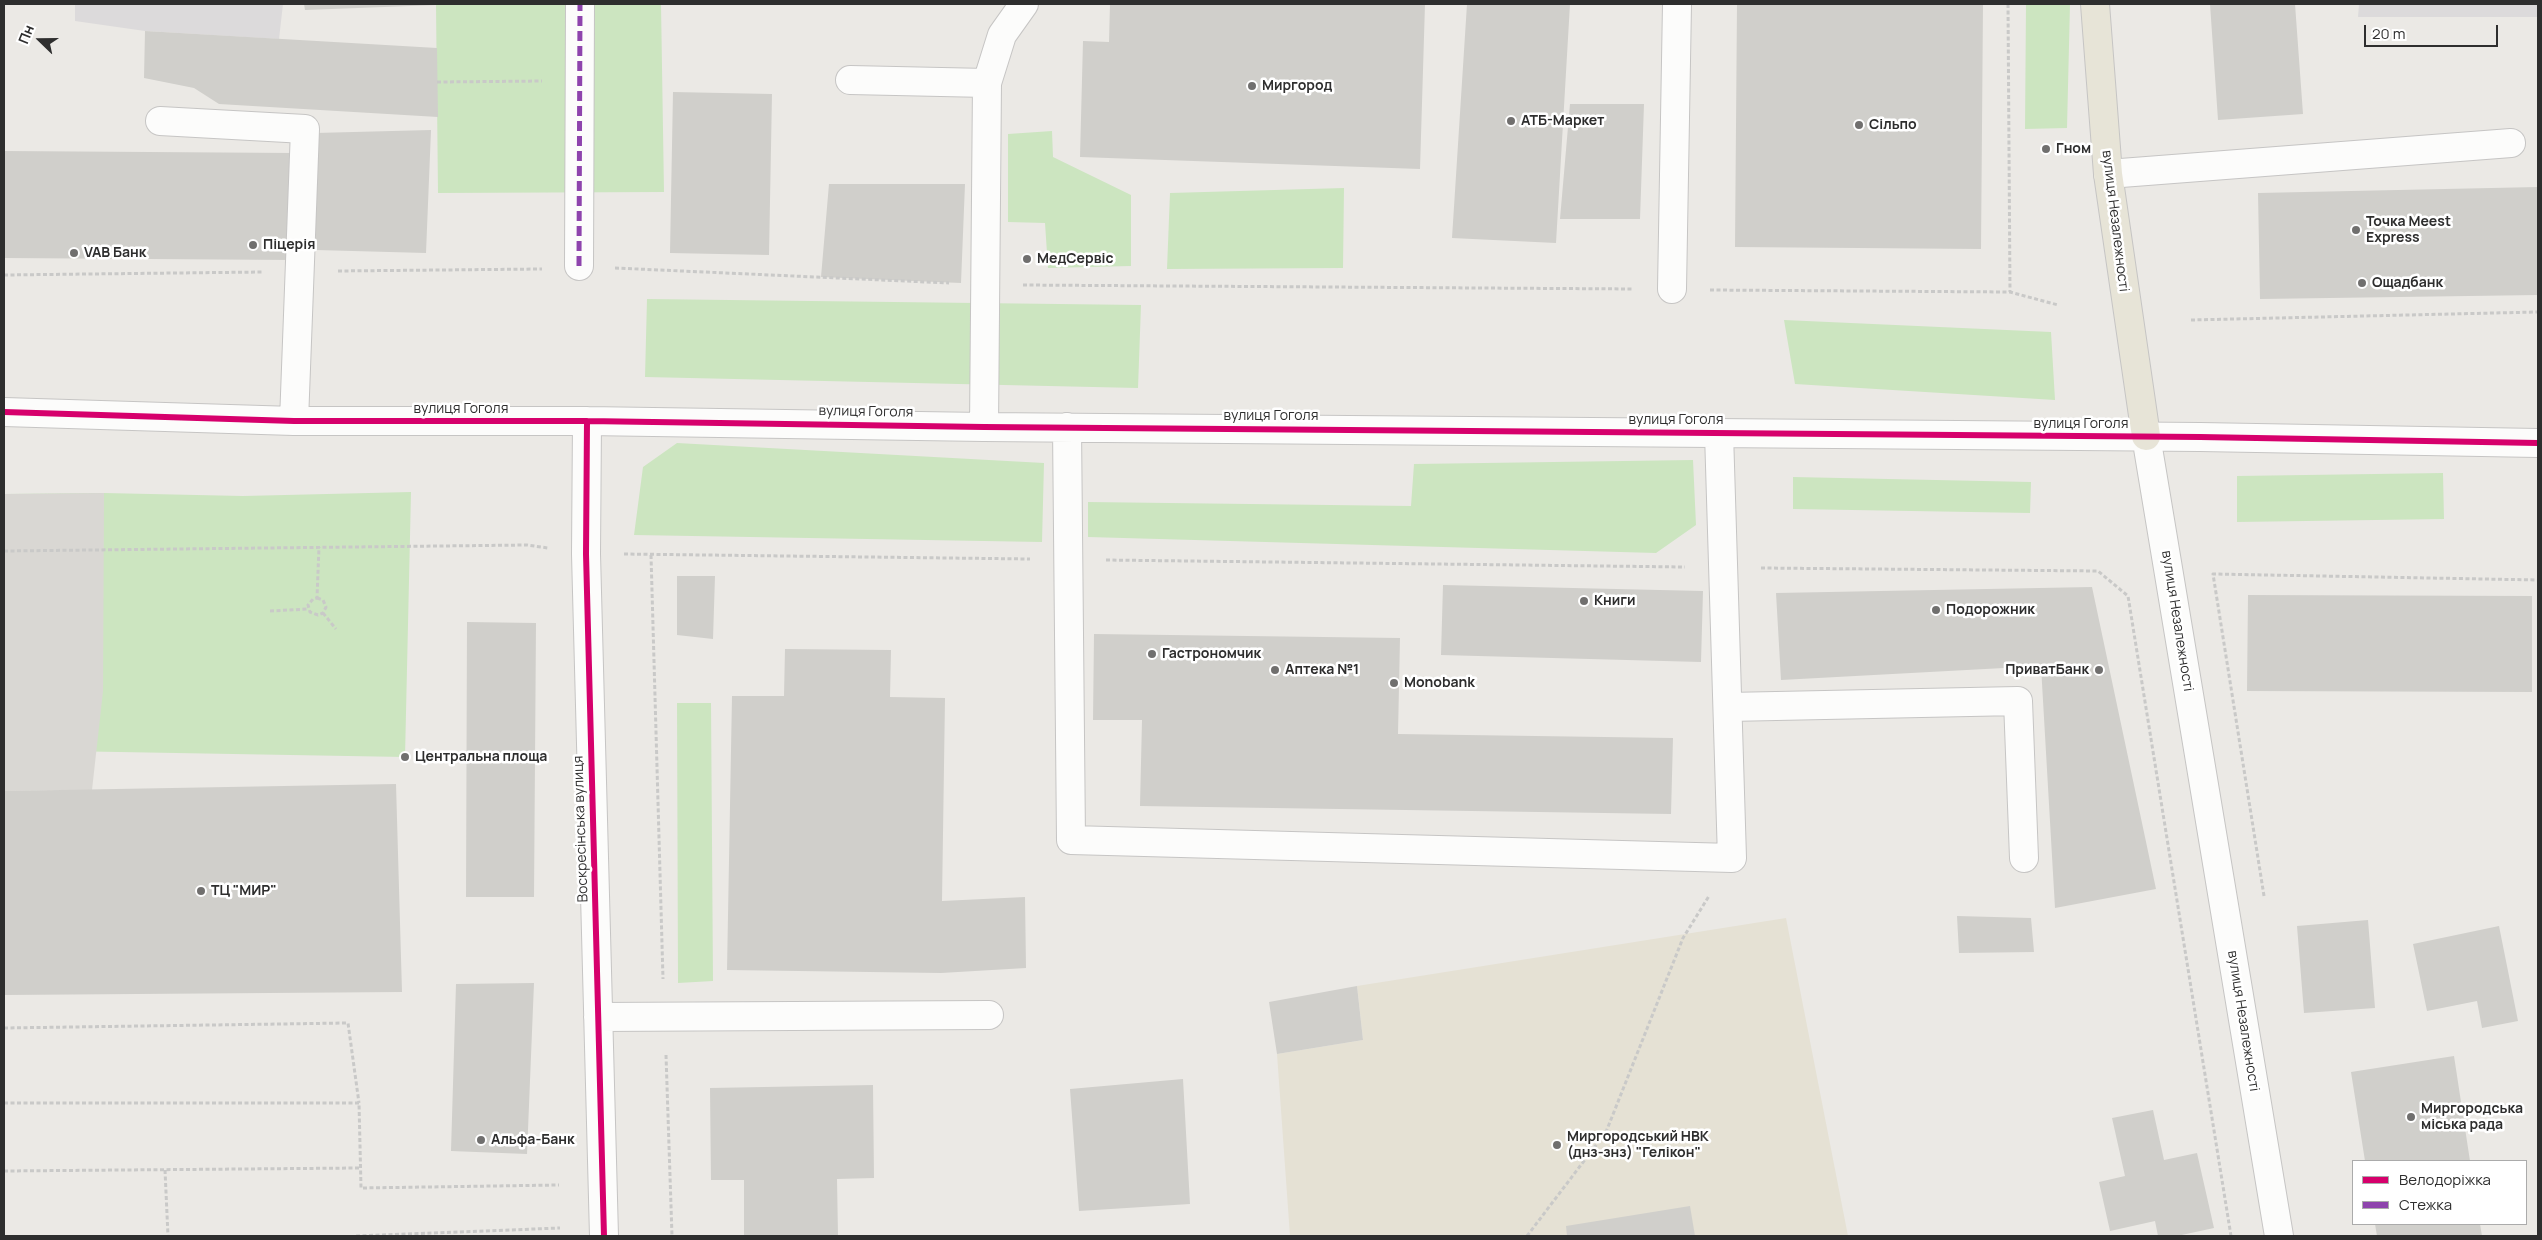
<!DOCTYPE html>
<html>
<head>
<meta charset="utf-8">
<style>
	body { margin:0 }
	#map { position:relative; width:2542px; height:1240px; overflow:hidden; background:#ebe9e5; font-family:Manrope,sans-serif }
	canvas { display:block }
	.frame { position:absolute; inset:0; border:5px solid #2e2e2e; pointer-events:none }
	.legend { position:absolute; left:2352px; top:1160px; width:175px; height:65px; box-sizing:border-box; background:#fff; border:1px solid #ababab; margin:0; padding:6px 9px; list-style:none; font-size:15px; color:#2e2e2e }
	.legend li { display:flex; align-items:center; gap:10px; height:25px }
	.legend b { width:25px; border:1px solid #ababab }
	.north { position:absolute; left:15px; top:15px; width:50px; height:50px; -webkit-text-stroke:4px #fff; paint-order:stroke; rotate:292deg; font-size:14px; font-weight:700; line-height:20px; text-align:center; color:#2e2e2e }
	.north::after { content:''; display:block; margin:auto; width:18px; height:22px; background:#2e2e2e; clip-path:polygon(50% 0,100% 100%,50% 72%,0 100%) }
	.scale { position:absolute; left:2364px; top:25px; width:134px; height:22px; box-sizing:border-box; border:2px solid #2e2e2e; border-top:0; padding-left:6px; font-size:15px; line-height:18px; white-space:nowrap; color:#2e2e2e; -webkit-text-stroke:4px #fff; paint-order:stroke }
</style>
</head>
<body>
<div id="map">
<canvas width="2542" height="1240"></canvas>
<div class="frame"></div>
<ul class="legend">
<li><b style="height:6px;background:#d6006c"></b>Велодоріжка</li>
<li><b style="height:6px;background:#8e44ad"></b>Стежка</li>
</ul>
<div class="north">Пн</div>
<div class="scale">20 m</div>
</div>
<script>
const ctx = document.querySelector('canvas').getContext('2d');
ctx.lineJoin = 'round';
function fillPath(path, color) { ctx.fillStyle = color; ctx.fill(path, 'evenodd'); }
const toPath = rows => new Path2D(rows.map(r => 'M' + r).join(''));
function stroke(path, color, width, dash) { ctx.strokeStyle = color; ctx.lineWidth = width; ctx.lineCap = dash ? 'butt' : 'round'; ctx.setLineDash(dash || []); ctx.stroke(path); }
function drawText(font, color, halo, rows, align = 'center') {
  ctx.font = font + ' Manrope,sans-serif'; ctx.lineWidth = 5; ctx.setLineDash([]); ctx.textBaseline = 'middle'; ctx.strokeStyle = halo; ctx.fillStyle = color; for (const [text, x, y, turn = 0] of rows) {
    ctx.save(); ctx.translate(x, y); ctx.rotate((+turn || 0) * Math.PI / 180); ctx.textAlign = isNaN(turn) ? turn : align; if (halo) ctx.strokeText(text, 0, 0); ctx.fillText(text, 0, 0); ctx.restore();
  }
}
fillPath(toPath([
	[75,4,283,4,279,39,145,31,75,21],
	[2359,4,2538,4,2538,17,2358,17]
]), '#dcdadb');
fillPath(toPath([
	[1786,918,1848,1236,1290,1236,1277,1054,1363,1040,1357,986]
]), '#e5e1d4');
fillPath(toPath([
	[474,4,661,4,664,192,438,193,436,5],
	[2026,4,2070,4,2067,128,2025,129],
	[1052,131,1053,157,1131,195,1131,266,1048,268,1045,223,1008,222,1008,134],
	[1344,188,1343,268,1167,269,1170,193],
	[647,299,1141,305,1138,388,645,377],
	[1784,320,2051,332,2055,400,1795,384],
	[677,443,1044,463,1042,542,634,535,643,467],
	[1693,460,1696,525,1656,553,1088,537,1088,502,1411,506,1414,464],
	[2443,473,2444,519,2237,522,2237,476],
	[1793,477,2031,482,2030,513,1793,509],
	[411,492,405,757,4,750,4,494,104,493,243,496],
	[677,703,711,703,713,981,678,983]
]), '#cce5c0');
fillPath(toPath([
	[104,493,103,691,92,790,4,791,4,494]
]), '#d9d7d3');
fillPath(toPath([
	[304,4,437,4,437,5,305,10],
	[1110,4,1425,4,1420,169,1080,157,1083,41,1109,42],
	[1467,4,1570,4,1556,243,1452,238],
	[1737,4,1983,4,1981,249,1735,247],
	[2210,4,2295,4,2303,114,2218,120],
	[145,31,437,48,438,117,219,104,194,88,144,78],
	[673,92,772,94,769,255,670,253],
	[1570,104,1644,104,1640,219,1560,219],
	[431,130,426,253,316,250,315,133],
	[4,151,294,153,294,260,4,258],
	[829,184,965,184,961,283,821,277],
	[2538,187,2538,295,2260,299,2258,193],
	[677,576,715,576,713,639,677,635],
	[1443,585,1703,591,1701,662,1441,655],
	[2092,587,2156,889,2055,908,2041,666,1781,680,1776,593],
	[2248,595,2532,596,2532,692,2247,691],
	[467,622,536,623,534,897,466,897],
	[1094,634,1400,638,1398,734,1673,738,1671,814,1140,806,1142,720,1093,720],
	[785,649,891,650,890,697,945,698,942,901,1025,897,1026,968,941,973,727,970,732,696,784,696],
	[396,784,402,992,4,995,4,791],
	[1957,916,2031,918,2034,952,1959,953],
	[2368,920,2375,1008,2304,1013,2297,926],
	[2499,926,2518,1021,2482,1028,2477,1001,2427,1011,2413,944],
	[534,983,527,1154,451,1151,456,984],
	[1357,986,1363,1040,1277,1054,1269,1002],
	[2454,1056,2470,1161,2365,1161,2351,1072],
	[1183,1079,1190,1204,1079,1211,1070,1089],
	[873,1085,874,1178,837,1179,838,1236,744,1236,744,1180,711,1180,710,1088],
	[2153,1110,2164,1160,2197,1153,2214,1228,2177,1236,2158,1236,2155,1221,2110,1231,2099,1182,2125,1176,2112,1118],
	[1690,1206,1695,1236,1567,1236,1566,1226],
	[2375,1224,2480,1224,2482,1236,2377,1236]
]), '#d0cfcb');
const minor = toPath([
	[850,80,987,83,984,427],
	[987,83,1002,35,1024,4],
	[160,121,305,129,294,421],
	[2108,174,2511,143],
	[579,266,580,4],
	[1672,289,1677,4],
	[4,412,294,421,587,421,984,427,2200,437,2538,443],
	[587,421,586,554,604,1236],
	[1067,427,1071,840,1732,858,1719,433],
	[2146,436,2279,1236],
	[1728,707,2018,701,2024,858],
	[598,1017,989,1015]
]);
const major = toPath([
	[2095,4,2108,174,2146,436]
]);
stroke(minor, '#c6c5c4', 30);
stroke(major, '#c6c5c4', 30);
stroke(toPath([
	[2008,4,2010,292],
	[437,82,542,81],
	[615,268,949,283],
	[338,271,542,269],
	[4,275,262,272],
	[1023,285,1634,289],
	[1710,290,2010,292,2058,305],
	[2191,320,2538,312],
	[4,551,527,545,548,548],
	[624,554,1030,559],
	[651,555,663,979],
	[1106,560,1685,567],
	[1761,568,2098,571,2128,596,2231,1236],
	[317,598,323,600,326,607,323,613,318,615,310,612,308,605,313,599,317,598,319,547],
	[270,611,308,609],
	[323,613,336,629],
	[2264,896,2213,574,2538,580],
	[4,1028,348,1023,359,1103],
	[666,1055,672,1236],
	[4,1103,359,1103,361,1188,559,1185],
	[165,1170,168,1236],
	[4,1171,360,1168],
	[356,1236,560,1228],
	[1527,1236,1606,1132,1683,938,1709,896]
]), '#c9c9c8', 3, [4, 2.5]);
stroke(minor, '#fcfcfb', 28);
stroke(major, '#e7e4d7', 28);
stroke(toPath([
	[579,266,580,4]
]), '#8e44ad', 5, [10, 5]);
stroke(toPath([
	[4,412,294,421,587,421,984,427,2200,437,2538,443],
	[587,421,586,554,604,1236]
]), '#d6006c', 6);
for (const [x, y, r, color] of [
	[1252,86,5,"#706f6e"],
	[1511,121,5,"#706f6e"],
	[1859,125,5,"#706f6e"],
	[2046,149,5,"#706f6e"],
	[2356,230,5,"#706f6e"],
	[253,245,5,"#706f6e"],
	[74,253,5,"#706f6e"],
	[1027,259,5,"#706f6e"],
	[2362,283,5,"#706f6e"],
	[1584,601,5,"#706f6e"],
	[1936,610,5,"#706f6e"],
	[1152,654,5,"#706f6e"],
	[1275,670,5,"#706f6e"],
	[2099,670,5,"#706f6e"],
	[1394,683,5,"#706f6e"],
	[405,757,5,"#706f6e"],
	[201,891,5,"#706f6e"],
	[2411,1117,5,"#706f6e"],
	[481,1140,5,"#706f6e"],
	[1557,1145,5,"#706f6e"]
]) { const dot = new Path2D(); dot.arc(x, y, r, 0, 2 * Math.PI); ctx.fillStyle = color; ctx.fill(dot); stroke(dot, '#fff', 2); }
drawText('bold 14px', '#2e2e2e', '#fff', [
	["Миргород",1262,86],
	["АТБ-Маркет",1521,121],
	["Сільпо",1869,125],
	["Гном",2056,149],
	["Точка Meest",2366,222],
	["Express",2366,238],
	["Піцерія",263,245],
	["VAB Банк",84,253],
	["МедСервіс",1037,259],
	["Ощадбанк",2372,283],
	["Книги",1594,601],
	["Подорожник",1946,610],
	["Гастрономчик",1162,654],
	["Аптека №1",1285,670],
	["ПриватБанк",2089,670,"right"],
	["Monobank",1404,683],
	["Центральна площа",415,757],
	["ТЦ \"МИР\"",211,891],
	["Миргородська",2421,1109],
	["міська рада",2421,1125],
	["Миргородський НВК",1567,1137],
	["(днз-знз) \"Гелікон\"",1567,1153],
	["Альфа-Банк",491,1140]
], 'left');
drawText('14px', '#2e2e2e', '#fff', [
	["вулиця Незалежності",2115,221,83],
	["вулиця Гоголя",461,409],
	["вулиця Гоголя",866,412,1],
	["вулиця Гоголя",1271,416],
	["вулиця Гоголя",1676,420],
	["вулиця Гоголя",2081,424],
	["вулиця Незалежності",2177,621,81],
	["Воскресінська вулиця",581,829,-92],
	["вулиця Незалежності",2243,1021,81]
]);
</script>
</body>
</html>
